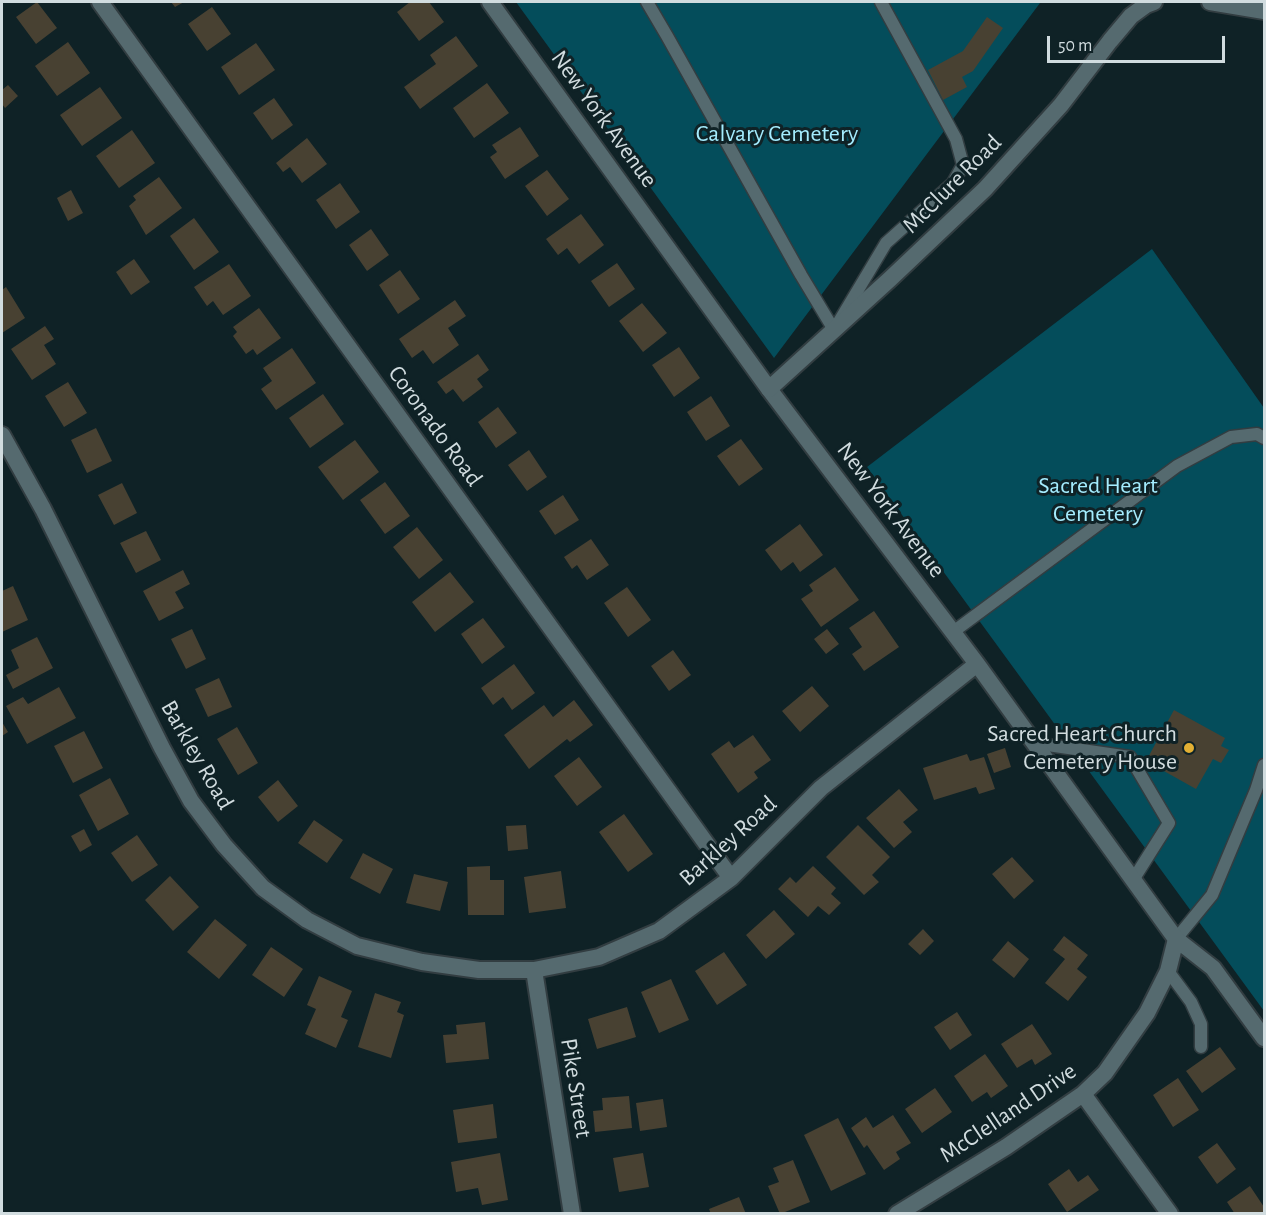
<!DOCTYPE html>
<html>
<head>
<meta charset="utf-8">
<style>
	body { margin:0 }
	#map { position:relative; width:1266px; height:1215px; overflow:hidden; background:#0f2226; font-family:"Alegreya Sans",sans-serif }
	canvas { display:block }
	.frame { position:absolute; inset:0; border:3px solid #d1dcdf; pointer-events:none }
	.scale { position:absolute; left:1047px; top:36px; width:178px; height:27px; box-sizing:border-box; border:3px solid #d1dcdf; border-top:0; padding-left:8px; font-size:18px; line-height:21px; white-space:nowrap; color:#d1dcdf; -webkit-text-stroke:4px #0f2226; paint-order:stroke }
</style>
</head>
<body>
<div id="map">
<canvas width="1266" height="1215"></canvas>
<div class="frame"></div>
<div class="scale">50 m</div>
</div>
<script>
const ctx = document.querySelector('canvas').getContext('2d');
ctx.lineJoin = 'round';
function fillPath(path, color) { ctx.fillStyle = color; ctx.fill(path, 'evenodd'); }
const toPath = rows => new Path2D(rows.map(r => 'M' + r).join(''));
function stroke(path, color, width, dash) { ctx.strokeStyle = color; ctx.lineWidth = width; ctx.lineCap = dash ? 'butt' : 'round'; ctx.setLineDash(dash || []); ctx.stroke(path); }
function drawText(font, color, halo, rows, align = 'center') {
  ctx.font = font + ' "Alegreya Sans",sans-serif'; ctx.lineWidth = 6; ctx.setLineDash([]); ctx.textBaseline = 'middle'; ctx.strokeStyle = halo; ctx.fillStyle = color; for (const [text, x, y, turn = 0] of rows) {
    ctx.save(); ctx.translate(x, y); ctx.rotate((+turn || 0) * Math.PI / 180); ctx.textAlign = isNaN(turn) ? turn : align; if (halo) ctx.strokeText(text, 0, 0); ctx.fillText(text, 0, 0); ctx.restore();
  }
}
fillPath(toPath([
	[516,2,1039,2,1040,3,774,358],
	[1152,249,1264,408,1264,1011,867,467]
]), '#044d5b');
fillPath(toPath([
	[37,2,57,28,36,44,16,17],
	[171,2,184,2,175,7],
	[410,2,429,2,444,22,419,41,397,12],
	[212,7,231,34,207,51,188,24],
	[987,17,1003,28,973,71,962,77,967,87,943,100,928,70,963,51],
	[456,36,478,66,420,109,404,87,436,64,430,55],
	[68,42,90,73,57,96,35,66],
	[256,43,275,70,239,95,221,67],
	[487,83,509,113,474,138,453,108],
	[8,85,18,96,5,108,2,104,2,90],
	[100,87,122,118,82,146,60,115],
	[274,98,293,125,272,140,253,113],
	[520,127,539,156,505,179,490,157,497,152,492,145],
	[132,130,155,163,119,188,96,156],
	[307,138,327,164,302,183,290,167,283,172,276,163],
	[547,170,569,199,547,216,525,186],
	[159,177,182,208,146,235,129,206,136,200,133,196],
	[340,183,360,212,336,229,316,200],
	[71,190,83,213,68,221,57,198],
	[581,214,604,245,579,264,567,248,558,255,546,239],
	[194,218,219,252,194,270,170,236],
	[371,229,389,255,367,271,349,245],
	[134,259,150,282,131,295,116,272],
	[617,263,635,289,609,307,591,281],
	[229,264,251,296,223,315,213,301,207,306,194,287],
	[400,270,420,299,398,314,379,285],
	[6,287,25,318,2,333,2,290],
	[455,300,466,316,448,328,459,345,433,364,423,350,412,358,399,339],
	[642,303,667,333,643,352,619,321],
	[259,308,281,338,257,355,253,349,246,354,233,336,237,332,233,327],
	[45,326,54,339,44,345,56,364,32,380,11,349],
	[679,347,700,378,674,397,652,365],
	[292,348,316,383,276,410,261,389,272,381,263,368],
	[478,354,489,370,477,379,483,387,463,402,453,389,446,394,437,382],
	[68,382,87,413,64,427,45,396],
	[323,394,344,424,310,448,289,418],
	[711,396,730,426,706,441,687,412],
	[498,407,517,433,496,448,478,422],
	[96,428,112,461,87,473,71,440],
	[741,439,763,469,739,486,717,456],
	[355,440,379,472,343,500,318,467],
	[529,450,547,477,527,491,508,465],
	[385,482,410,516,385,534,360,500],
	[122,483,137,513,114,525,98,495],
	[563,495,579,520,555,535,539,511],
	[800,524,823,555,800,572,793,562,781,571,765,550],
	[417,527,443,560,419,579,393,547],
	[146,531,161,560,136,573,120,543],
	[591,539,609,565,587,580,577,565,572,569,564,557],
	[835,567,859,600,821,627,801,599,813,591,809,585],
	[183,570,190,584,175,592,184,608,159,621,143,591],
	[450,572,474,602,435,632,412,602],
	[13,586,28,620,2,632,2,591],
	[627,587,651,620,628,637,604,603],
	[874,611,899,647,864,671,852,654,862,647,849,628],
	[483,618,505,647,482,664,461,634],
	[192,629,206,659,186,669,171,639],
	[827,629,839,644,826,654,814,639],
	[37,637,53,668,13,689,6,675,19,668,11,650],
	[673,650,691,675,669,691,651,666],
	[514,664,535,693,512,710,503,697,493,705,481,688],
	[219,678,232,707,208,717,195,689],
	[812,686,829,706,800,732,782,711],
	[59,687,76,718,27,744,6,706,23,697,28,704],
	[574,700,593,725,570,742,567,739,529,769,504,735,544,705,553,717],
	[1174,710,1225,738,1221,746,1229,750,1221,763,1213,759,1196,789,1146,761],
	[2,722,8,732,2,736],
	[237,727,258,763,238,775,217,739],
	[84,731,103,768,73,783,54,746],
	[753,735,771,760,754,772,758,778,738,793,711,754,729,741,734,748],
	[1005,748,1011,767,994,773,987,754],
	[967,754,970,761,984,757,995,789,979,794,976,787,934,800,923,768],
	[579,757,602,787,577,806,554,776],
	[110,778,129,814,98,831,79,795],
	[278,780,298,806,278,822,258,797],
	[899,789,918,810,903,822,912,832,894,848,866,818],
	[624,814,653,854,628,872,599,832],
	[314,820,343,840,327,863,298,843],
	[526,825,528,849,508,851,506,826],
	[858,825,890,857,872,875,879,882,864,895,826,857],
	[84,829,92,845,80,852,71,836],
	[137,835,158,865,132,882,111,853],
	[363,853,393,869,380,894,350,878],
	[1012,857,1034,881,1014,899,992,874],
	[490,866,490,880,504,880,504,915,468,915,467,867],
	[813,866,836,888,831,894,841,903,829,915,818,906,808,917,778,889,790,877,796,883],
	[561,871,566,908,529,913,524,877],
	[414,874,448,882,440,911,406,903],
	[170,876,199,907,173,931,145,900],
	[774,910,795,934,766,959,746,935],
	[215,919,247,945,219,979,187,952],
	[923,929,934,941,920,955,908,944],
	[1064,936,1088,955,1077,969,1087,977,1068,1001,1045,983,1065,959,1053,950],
	[1008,941,1029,959,1014,978,992,960],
	[271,947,303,969,284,997,252,975],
	[724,952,747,985,717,1005,695,971],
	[319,976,352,991,341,1017,348,1020,336,1048,305,1034,316,1009,307,1005],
	[671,979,689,1020,659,1033,641,992],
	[375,993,401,1002,397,1012,404,1015,391,1058,358,1047],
	[627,1007,636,1037,597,1049,588,1019],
	[957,1012,972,1035,950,1050,934,1027],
	[485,1022,489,1059,446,1063,443,1035,457,1034,456,1025],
	[1032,1024,1052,1054,1035,1065,1032,1059,1017,1068,1001,1044],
	[1220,1047,1236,1069,1202,1093,1186,1071],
	[985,1054,1008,1086,991,1098,987,1092,972,1102,954,1076],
	[1178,1078,1199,1110,1173,1127,1153,1095],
	[935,1088,952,1112,922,1133,905,1109],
	[629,1096,632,1128,595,1132,593,1111,603,1110,602,1098],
	[663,1099,667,1127,640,1131,636,1103],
	[493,1104,497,1138,458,1143,453,1110],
	[893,1115,911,1143,896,1152,900,1159,884,1170,867,1145,864,1148,851,1128,866,1117,873,1128],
	[838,1118,866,1174,831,1191,804,1135],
	[1217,1143,1236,1169,1217,1184,1198,1157],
	[500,1153,508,1200,482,1205,478,1188,456,1192,451,1162],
	[643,1153,649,1187,619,1192,613,1158],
	[793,1160,810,1202,780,1214,768,1186,779,1182,773,1168],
	[1069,1169,1078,1182,1088,1175,1099,1190,1067,1212,1048,1184],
	[1250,1186,1264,1207,1264,1214,1235,1214,1227,1202],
	[739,1197,746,1214,711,1214,709,1209]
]), '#484132');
const service = toPath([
	[647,2,667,36,801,275,834,330,886,243,953,183,963,165,956,139,881,2],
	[953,632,1177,466,1231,437,1257,434,1264,438],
	[1034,743,1130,757,1169,823,1133,880],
	[1176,939,1212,895,1256,790,1264,765],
	[1168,971,1191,1002,1201,1024,1201,1047]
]);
const minor = toPath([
	[100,2,731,878],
	[769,389,977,664,1176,939,1213,968,1264,1038],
	[2,435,43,509,162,748,191,801,224,845,263,888,307,920,357,946,422,962,479,970,534,970,599,957,659,931,731,878,821,788,977,664],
	[534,970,572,1214],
	[1083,1094,1170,1214],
	[897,1214,1006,1147,1083,1094,1105,1073,1147,1013,1168,971,1176,939]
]);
const tertiary = toPath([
	[490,2,769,389,890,279,985,189,1061,105,1110,41,1131,16,1146,5,1154,2],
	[1210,2,1264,11]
]);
stroke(service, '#323d41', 15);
stroke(minor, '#323d41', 20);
stroke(tertiary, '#323d41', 20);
stroke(service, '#556a6f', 12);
stroke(minor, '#556a6f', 16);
stroke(tertiary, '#556a6f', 16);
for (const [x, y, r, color] of [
	[1189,748,6,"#e2af34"]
]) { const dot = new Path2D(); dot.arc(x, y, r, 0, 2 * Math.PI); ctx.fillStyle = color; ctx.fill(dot); stroke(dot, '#0f2226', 2); }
drawText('24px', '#d1dcdf', '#0f2226', [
	["New York Avenue",604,119,54],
	["McClure Road",952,184,-45],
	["Coronado Road",435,426,54],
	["New York Avenue",891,510,53],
	["Barkley Road",197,755,60],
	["Barkley Road",728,841,-42],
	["Pike Street",576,1088,81],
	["McClelland Drive",1008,1113,-34]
]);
drawText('24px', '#a4ecfe', '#0f2226', [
	["Calvary Cemetery",777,134],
	["Sacred Heart",1098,486],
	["Cemetery",1098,514]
]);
drawText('24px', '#d1dcdf', '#0f2226', [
	["Sacred Heart Church",1177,734],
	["Cemetery House",1177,762]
], 'right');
</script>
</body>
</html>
